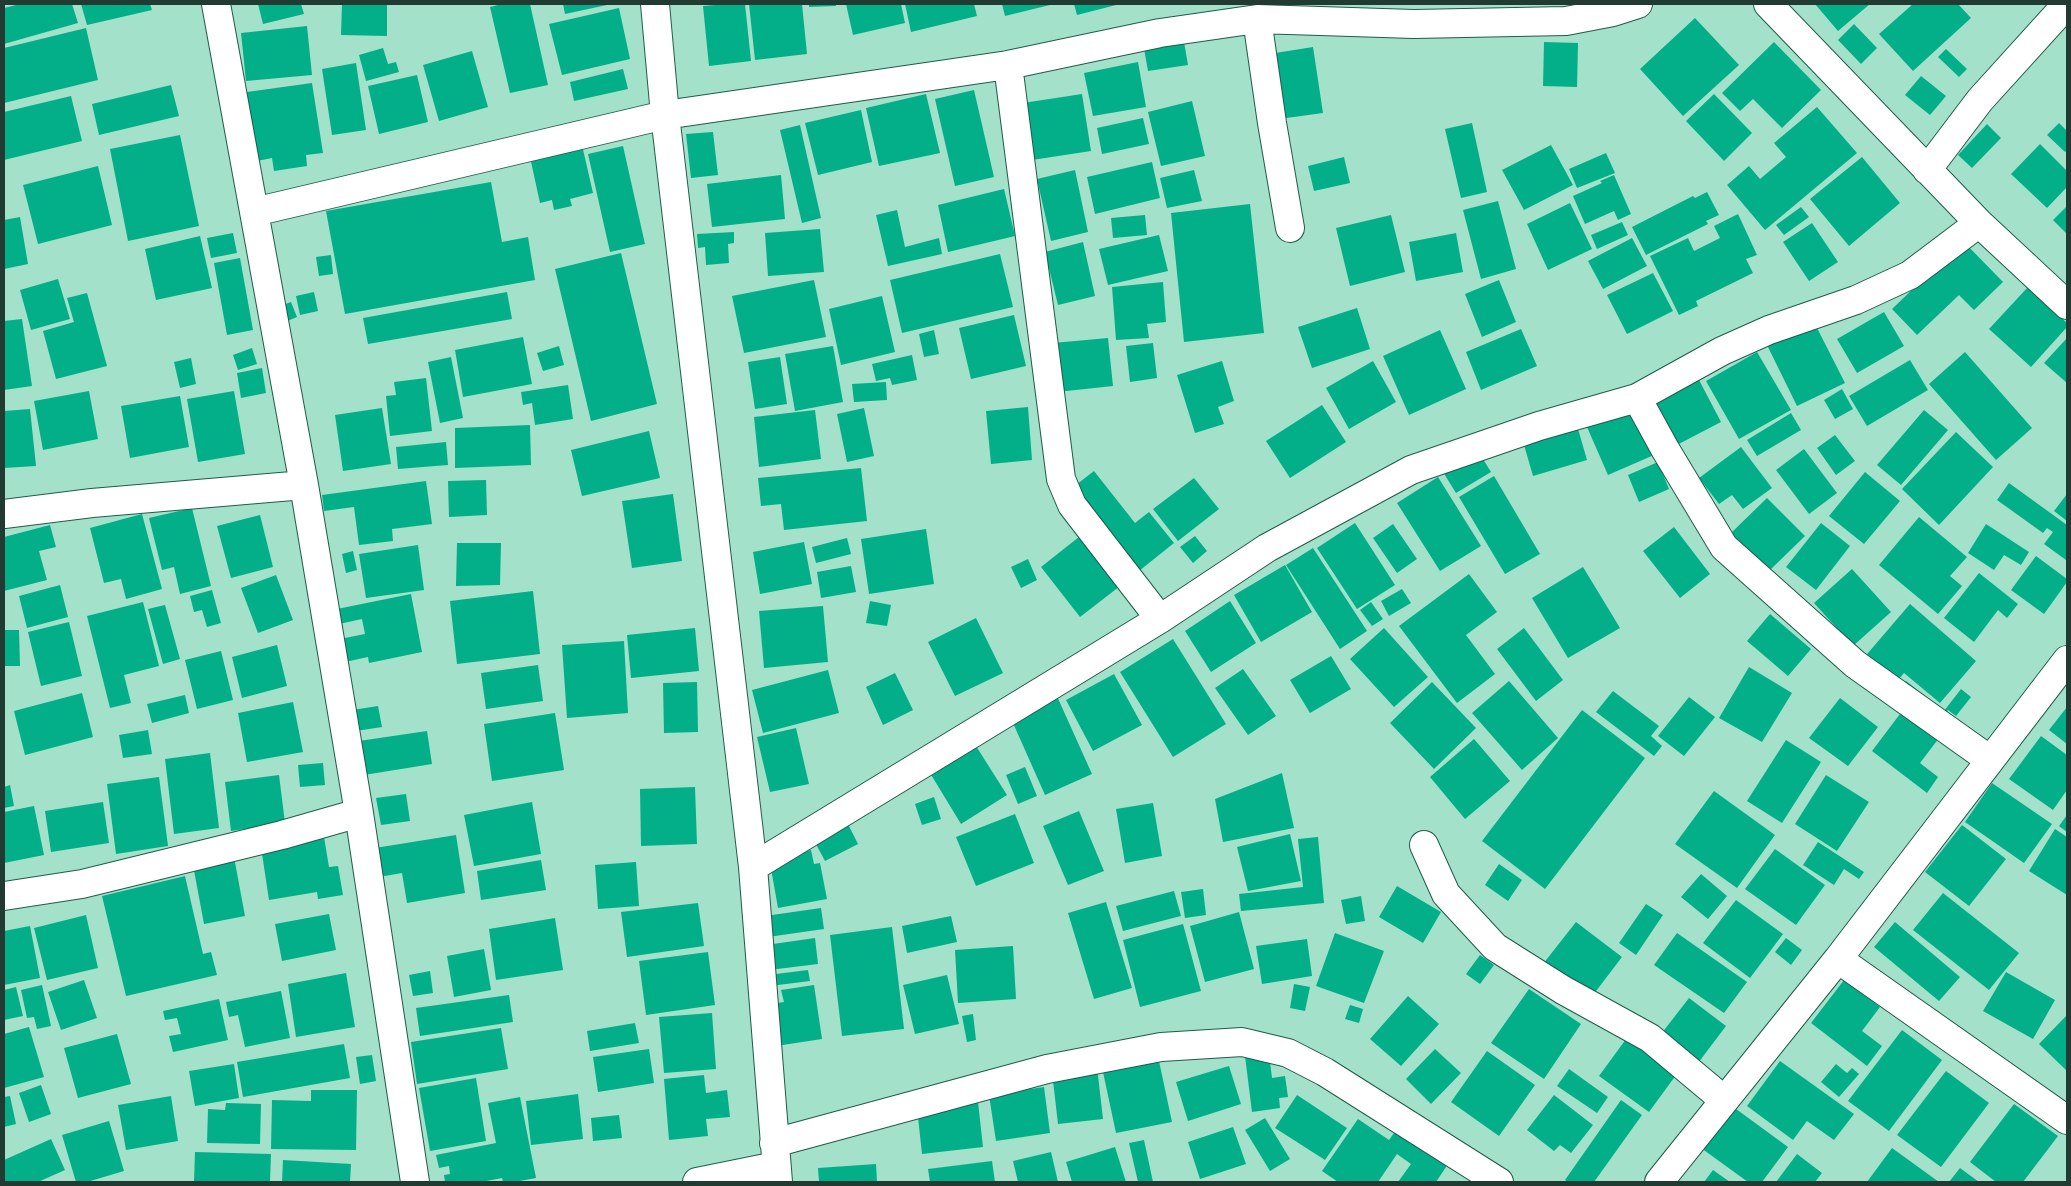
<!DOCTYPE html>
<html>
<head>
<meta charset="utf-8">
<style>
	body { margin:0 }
	#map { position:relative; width:2071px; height:1186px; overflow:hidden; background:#a3e1ca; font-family:"Varela Round",sans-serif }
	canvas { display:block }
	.frame { position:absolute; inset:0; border:5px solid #213a32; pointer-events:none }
</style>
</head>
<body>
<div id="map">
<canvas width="2071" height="1186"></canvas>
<div class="frame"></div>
</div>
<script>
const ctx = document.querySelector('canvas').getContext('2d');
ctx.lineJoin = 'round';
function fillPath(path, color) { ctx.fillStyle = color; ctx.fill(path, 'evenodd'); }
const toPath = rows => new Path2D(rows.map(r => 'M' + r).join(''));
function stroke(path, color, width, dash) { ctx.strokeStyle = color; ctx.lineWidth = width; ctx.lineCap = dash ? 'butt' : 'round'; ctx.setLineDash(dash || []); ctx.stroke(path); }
fillPath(toPath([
	[20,4,72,4,78,23,4,44,4,8],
	[81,4,150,4,152,10,87,25],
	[258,4,301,4,304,14,263,24],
	[342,4,387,4,387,36,341,35],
	[502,4,530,4,548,85,510,93,490,7],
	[563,4,606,4,607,5,565,14],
	[727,4,745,4,751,61,709,66,703,6],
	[749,4,802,4,807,54,755,60],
	[809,4,836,4,836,6,809,7],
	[846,4,901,4,905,23,853,35],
	[905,4,974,4,977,16,911,32],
	[1002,4,1054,4,1005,16],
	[1074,4,1120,4,1077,15],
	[1815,4,1870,4,1838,31],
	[1913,4,1958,4,1971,18,1913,71,1879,34],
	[619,8,630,59,562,75,549,24],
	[1695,18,1739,65,1683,116,1640,69],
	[1854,24,1877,48,1861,64,1838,40],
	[307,26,312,75,246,81,241,33],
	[86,28,98,80,4,103,4,48],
	[1183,36,1188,65,1148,71,1143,43],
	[1544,42,1578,43,1577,87,1543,86],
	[1774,42,1821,90,1782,128,1753,99,1740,111,1722,93],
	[1313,47,1323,113,1279,119,1269,54],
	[383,48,388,64,396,62,399,72,366,81,359,55],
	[1946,49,1967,69,1959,77,1938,57],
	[472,51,488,107,439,121,423,65],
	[1138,62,1146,107,1093,116,1084,73],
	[356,63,366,130,332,135,322,69],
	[623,69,628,89,574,101,570,82],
	[417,75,428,122,379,134,368,86],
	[1921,76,1946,96,1930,115,1905,95],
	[312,83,323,153,306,155,307,166,274,171,272,158,257,161,247,92],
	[171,85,179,116,99,135,92,104],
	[974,90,994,177,955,186,935,99],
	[926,94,940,153,879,166,866,108],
	[1082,94,1091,151,1032,160,1023,103],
	[1714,94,1752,133,1724,161,1686,121],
	[71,96,82,141,4,160,4,112],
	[1192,101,1205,156,1161,166,1148,112],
	[1817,107,1857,153,1765,230,1727,185,1749,166,1760,179,1786,157,1774,143],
	[861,110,872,162,818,175,805,123],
	[1143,118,1149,144,1102,154,1097,128],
	[1472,123,1487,192,1461,198,1445,129],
	[2059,123,2067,131,2067,150,2065,152,2047,135],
	[1987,124,2001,138,1972,168,1958,155],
	[800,125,821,218,802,223,780,130],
	[713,132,718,175,691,178,686,134],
	[180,135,199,226,128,241,110,149],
	[2040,144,2067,171,2067,187,2047,208,2011,174],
	[582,145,593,193,570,199,572,206,554,210,552,200,540,203,530,157],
	[1551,145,1573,185,1524,210,1502,170],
	[623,146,645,244,610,252,588,154],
	[1606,153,1615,173,1577,188,1569,169],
	[1344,157,1350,183,1314,191,1308,166],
	[1862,157,1900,203,1849,246,1810,199],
	[1152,162,1160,198,1095,214,1087,177],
	[98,166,112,225,38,244,23,185],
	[1075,170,1088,232,1051,241,1037,179],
	[1194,170,1202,201,1167,208,1160,178],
	[781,175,785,219,712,227,707,184],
	[1614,175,1631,214,1618,220,1614,211,1585,224,1573,196,1602,183,1600,181],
	[491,182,502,242,528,237,535,280,345,314,326,211],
	[1004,189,1015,236,948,252,938,205],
	[1707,192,1719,215,1706,221,1708,224,1646,255,1632,227,1693,196,1695,198],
	[1498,201,1516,269,1481,279,1463,210],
	[1570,203,1592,249,1548,270,1527,224],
	[1250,204,1264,333,1184,342,1171,213],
	[2067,206,2067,234,2053,220],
	[1801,207,1809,217,1784,235,1776,225],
	[897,210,905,247,939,238,942,254,888,266,876,215],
	[1738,214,1757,255,1746,259,1753,273,1696,301,1698,306,1679,315,1650,256,1688,238,1694,251,1720,238,1714,226],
	[1145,215,1147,235,1113,238,1111,218],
	[1391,215,1405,272,1350,286,1336,228],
	[20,217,28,264,4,269,4,220],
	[1622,222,1628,235,1597,249,1591,235],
	[1812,223,1838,262,1809,281,1783,242],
	[820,229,824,272,768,276,765,233],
	[734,232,734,243,728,244,729,263,706,265,705,247,698,248,697,234],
	[233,233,237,253,211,258,207,238],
	[1456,233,1463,272,1416,281,1409,242],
	[1159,235,1168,271,1108,285,1099,249],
	[200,236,212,288,156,300,145,249],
	[1632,238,1647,266,1603,289,1588,261],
	[1963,241,2003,282,1974,310,1959,295,1917,335,1892,309],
	[1083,242,1095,296,1058,305,1045,252],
	[621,253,657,404,591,421,555,269],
	[1000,254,1013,307,902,333,890,280],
	[331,255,333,274,319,276,316,257],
	[240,258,253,330,227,335,214,263],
	[1653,273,1673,311,1627,334,1607,295],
	[58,279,70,319,31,330,20,290],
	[814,280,826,337,744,353,732,296],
	[1499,280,1516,322,1482,337,1465,294],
	[1163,282,1166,322,1147,324,1149,338,1116,340,1112,287],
	[2028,287,2067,323,2067,327,2031,367,1989,329],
	[314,292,318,311,300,315,296,296],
	[507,292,512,319,368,344,363,318],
	[87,293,107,366,56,379,43,331,74,322,67,298],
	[882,296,895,352,841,365,829,309],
	[291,302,297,317,285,322,280,306],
	[1357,308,1370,349,1312,368,1298,327],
	[1884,312,1904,346,1857,373,1837,339],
	[1014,315,1026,366,971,379,959,328],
	[22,319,32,386,4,390,4,321],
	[1814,322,1845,383,1797,406,1767,345],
	[1521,329,1537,366,1481,390,1466,352],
	[934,330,939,354,924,357,919,334],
	[1440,330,1466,389,1409,415,1383,356],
	[523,337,532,384,463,397,455,350],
	[1108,338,1113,386,1057,392,1053,343],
	[2067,338,2067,383,2044,363],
	[1153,343,1157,378,1130,382,1126,346],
	[559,346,564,365,543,371,537,353],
	[833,346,843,402,795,411,785,354],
	[252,348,257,364,238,370,233,355],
	[1757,352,1791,410,1739,439,1706,381],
	[1965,352,2032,428,1996,460,1929,384],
	[912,355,917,380,892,385,890,378,876,381,872,364],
	[451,357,463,418,440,423,428,362],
	[780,357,787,404,755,409,748,362],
	[191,358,196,384,180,388,174,362],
	[1910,360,1928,390,1867,426,1849,396],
	[1222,361,1234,401,1218,407,1224,424,1195,433,1177,375],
	[1373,361,1396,402,1349,429,1326,388],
	[262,368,266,393,241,398,237,373],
	[1697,376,1721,422,1671,448,1647,402],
	[426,378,432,431,390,436,386,396,396,395,394,382],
	[886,382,887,400,854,402,852,384],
	[568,385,573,419,535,425,532,403,523,405,521,392],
	[1842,389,1853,409,1835,419,1824,400],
	[89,391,98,439,43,450,34,401],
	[234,391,245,454,198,462,187,399],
	[180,396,189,447,130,458,121,406],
	[1322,405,1346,442,1290,478,1266,441],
	[1028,407,1032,460,991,464,986,411],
	[1632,407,1654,455,1608,475,1587,427],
	[382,408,391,464,343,471,335,415],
	[864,408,874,456,847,462,837,414],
	[30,409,36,466,4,468,4,411],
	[815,410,821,459,759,467,754,417],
	[1924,410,1948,430,1901,485,1877,465],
	[1791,413,1801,430,1757,456,1747,440],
	[1576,422,1587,460,1533,476,1522,438],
	[530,425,531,465,455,468,455,428],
	[649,431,660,478,582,496,571,450],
	[1956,432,1993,467,1939,525,1902,489],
	[1835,435,1855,461,1836,475,1817,448],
	[446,442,448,465,398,469,396,447],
	[1741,447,1772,488,1743,509,1732,495,1719,504,1699,478],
	[1804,449,1837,493,1809,514,1776,470],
	[1478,451,1491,472,1456,493,1443,472],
	[1658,462,1669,489,1639,502,1628,475],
	[861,468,867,521,784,530,781,504,761,506,758,478],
	[1094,471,1135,523,1149,512,1174,543,1139,571,1072,488],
	[1865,472,1900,501,1864,544,1829,516],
	[1494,476,1540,554,1505,574,1459,497],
	[1438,477,1481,546,1440,571,1397,503],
	[1194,478,1219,509,1178,541,1153,509],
	[486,480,487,515,449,517,448,481],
	[426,481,432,524,392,529,393,541,359,545,354,507,324,511,322,495],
	[2009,483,2067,525,2066,560,2044,544,2053,532,2047,528,2043,533,1997,500],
	[673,494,682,561,632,568,622,501],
	[2067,494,2067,521,2054,511],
	[1767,498,1805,536,1769,571,1731,533],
	[192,508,211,586,180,594,174,567,162,570,149,518],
	[142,514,162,589,126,599,121,579,104,583,90,528],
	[260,515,273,567,231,578,217,526],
	[1919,517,1967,557,1950,576,1962,586,1938,614,1879,565],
	[1355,523,1395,585,1357,609,1317,548],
	[1821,523,1850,546,1816,590,1786,567],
	[1393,524,1417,559,1397,573,1373,538],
	[1986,524,2029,552,2021,565,2004,555,1994,570,1968,553],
	[50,525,56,547,39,551,47,580,4,591,4,537],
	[1674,527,1710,574,1680,598,1643,551],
	[926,529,934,584,869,594,861,539],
	[1084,533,1124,583,1080,617,1041,567],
	[1195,536,1207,551,1193,563,1180,547],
	[847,538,851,554,816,563,812,547],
	[804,542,812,584,760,594,753,552],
	[457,543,501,543,500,585,456,586],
	[418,545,424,590,366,598,359,554],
	[1313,548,1367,631,1340,649,1286,565],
	[353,551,357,570,346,573,342,554],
	[2036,556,2067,579,2067,582,2044,614,2011,590],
	[1028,559,1037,580,1021,588,1011,567],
	[1285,565,1312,612,1261,642,1234,595],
	[851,566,856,592,821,598,817,572],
	[1583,567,1620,628,1568,658,1532,598],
	[1852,569,1891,612,1853,646,1814,603],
	[1979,573,2018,604,2007,618,1998,610,1974,642,1944,618],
	[1469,574,1497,612,1466,635,1495,674,1457,703,1399,626],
	[276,575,293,620,258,633,241,588],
	[60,585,68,617,27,628,19,596],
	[1402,589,1411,603,1389,616,1381,601],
	[212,590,221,623,207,627,202,610,194,612,190,596],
	[533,591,540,654,457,664,450,601],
	[411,594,422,652,369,663,368,657,345,662,340,639,365,634,362,619,339,624,337,609],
	[870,601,891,605,887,626,866,623],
	[1230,601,1256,643,1211,672,1185,631],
	[143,602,159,666,124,675,131,703,110,708,87,616],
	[1371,602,1383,619,1372,626,1360,610],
	[1910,604,1976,661,1940,703,1904,673,1893,686,1862,660],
	[165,605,180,659,163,664,148,609],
	[823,606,828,662,764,668,759,611],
	[1770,614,1811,649,1788,676,1747,641],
	[976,618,1003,673,955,696,928,642],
	[69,622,82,676,41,686,28,632],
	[695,628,699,671,631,678,627,635],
	[1384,628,1428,677,1394,707,1350,659],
	[1524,628,1563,680,1536,701,1497,649],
	[4,630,19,630,20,666,4,666],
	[1173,639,1226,724,1173,757,1120,672],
	[624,641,628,713,567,718,562,645],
	[277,645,287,686,242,698,232,657],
	[221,651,233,700,197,709,185,660],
	[1331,656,1351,689,1310,713,1290,680],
	[538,665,543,701,486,709,481,673],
	[1749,667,1792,693,1762,742,1719,718],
	[1243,669,1276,716,1248,735,1215,688],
	[828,670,839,713,763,733,752,690],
	[895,673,913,710,883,725,866,687],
	[1114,674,1142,725,1093,751,1066,700],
	[1509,681,1558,738,1522,770,1472,713],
	[1906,681,1944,711,1961,689,1971,697,1956,716,1948,710,1939,722,1899,690],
	[697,682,698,732,664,733,663,683],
	[1432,682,1476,728,1434,769,1390,723],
	[1613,691,1659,726,1651,736,1662,746,1654,756,1596,712],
	[82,693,93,737,25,755,14,711],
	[1056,694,1092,774,1045,795,1009,714],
	[185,695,189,713,152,723,147,704],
	[1689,697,1715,717,1684,756,1658,736],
	[1840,698,1878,727,1848,766,1809,738],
	[293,702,303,752,247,762,238,713],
	[378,706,382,727,356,731,352,710],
	[2067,707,2067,744,2049,730],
	[1582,710,1645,758,1545,889,1482,841],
	[1903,710,1939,738,1920,763,1938,777,1927,793,1872,751],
	[555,713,564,770,492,781,484,724],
	[796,728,809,784,770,792,757,737],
	[148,730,152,754,123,758,119,735],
	[427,731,432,764,364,775,359,741],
	[2041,736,2067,755,2067,790,2053,810,2009,779],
	[1474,739,1510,781,1465,819,1430,777],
	[1786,740,1821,762,1782,823,1747,801],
	[976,746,1007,795,961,824,930,773],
	[210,753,219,828,174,834,165,759],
	[323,763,325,785,300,787,298,765],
	[1025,767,1037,796,1018,804,1006,775],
	[1282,773,1294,828,1223,842,1215,799],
	[279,775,285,823,231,831,225,782],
	[1826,775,1869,802,1837,851,1795,824],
	[159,777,168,846,116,854,107,784],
	[1992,783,2052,824,2024,863,1965,822],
	[10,785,14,806,4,808,4,787],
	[695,787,697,844,641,846,640,789],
	[1714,791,1775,835,1737,888,1675,844],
	[406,794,410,821,381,825,376,798],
	[934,797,941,819,922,825,915,804],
	[103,802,109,843,51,852,45,811],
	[532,802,541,854,474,866,464,815],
	[1153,803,1162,856,1125,863,1116,809],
	[34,806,44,855,4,863,4,812],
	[1079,811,1104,871,1068,885,1043,826],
	[1015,814,1034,863,976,886,956,837],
	[2067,815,2067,832,2059,826],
	[845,818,858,844,825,861,811,835],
	[1962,825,2006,859,1969,906,1925,872],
	[2055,829,2067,837,2067,895,2029,871],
	[1290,834,1301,881,1248,891,1237,847],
	[456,835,465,893,407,903,402,873,379,877,375,848],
	[324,837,329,867,338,866,343,895,318,899,317,892,269,900,261,847],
	[1318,837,1324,903,1241,911,1239,894,1303,887,1298,839],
	[1818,842,1864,872,1859,879,1844,869,1834,885,1803,865],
	[1775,849,1825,885,1796,925,1745,889],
	[811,850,814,864,820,863,827,899,778,908,769,857],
	[234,857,245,916,204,924,193,865],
	[541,860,546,890,481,900,477,871],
	[636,862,639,906,598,909,595,865],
	[1499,864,1522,880,1508,901,1485,885],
	[1701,874,1727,896,1708,919,1681,897],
	[185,876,203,954,211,952,217,975,126,996,102,896],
	[1397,886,1441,912,1423,943,1379,917],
	[1203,889,1206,915,1185,918,1181,892],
	[1174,891,1181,916,1123,931,1116,906],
	[1943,893,2019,953,1989,990,1913,930],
	[1361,896,1365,921,1346,924,1341,900],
	[1736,900,1783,934,1750,978,1703,943],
	[1106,902,1132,988,1094,999,1068,913],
	[698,903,704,946,627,957,621,912],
	[1646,904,1663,915,1636,955,1619,943],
	[821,908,824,929,768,937,765,916],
	[1239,912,1254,969,1205,982,1190,926],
	[329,914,336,950,282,961,275,924],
	[86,915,98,968,47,980,34,928],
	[951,916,957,942,907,953,902,926],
	[555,918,563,970,496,980,489,929],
	[1576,922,1622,957,1590,999,1543,964],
	[1895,922,1960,977,1939,1001,1874,947],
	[1183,924,1201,991,1140,1007,1123,940],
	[30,926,40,978,4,985,4,931],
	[892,927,904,1029,842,1036,830,935],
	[1335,933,1384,951,1364,1003,1316,986],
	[1677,933,1747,982,1724,1013,1654,965],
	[815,938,818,964,769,970,766,945],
	[1786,938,1802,950,1791,965,1775,952],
	[1307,939,1312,976,1262,984,1256,946],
	[1013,946,1016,999,958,1003,955,950],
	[484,949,491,990,454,997,447,956],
	[708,952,715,1005,646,1015,639,961],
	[1480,955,1494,965,1480,984,1466,974],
	[808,970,810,981,770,986,768,975],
	[430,971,433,993,413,996,409,975],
	[2006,972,2055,1000,2033,1039,1983,1011],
	[346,973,355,1027,296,1037,288,984],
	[947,975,959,1024,915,1034,903,985],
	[84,980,97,1018,61,1030,48,992],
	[1844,980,1880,1007,1862,1031,1882,1046,1867,1066,1811,1023],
	[1294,984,1310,987,1305,1011,1290,1008],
	[42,985,51,1026,37,1029,34,1017,27,1018,21,990],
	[814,985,822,1039,776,1046,770,1004,784,1002,781,990],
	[16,987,23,1016,4,1020,4,990],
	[1529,989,1581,1024,1544,1079,1491,1043],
	[281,991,290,1038,245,1047,238,1015,229,1017,226,1002],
	[509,995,513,1022,420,1036,416,1008],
	[1408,996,1439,1024,1401,1066,1370,1039],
	[1689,998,1726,1026,1695,1067,1658,1038],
	[219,999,228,1040,173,1052,169,1036,181,1034,177,1018,165,1020,163,1011],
	[1350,1005,1363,1009,1359,1023,1345,1019],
	[712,1013,716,1069,664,1073,659,1017],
	[973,1014,976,1040,967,1042,962,1016],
	[2067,1015,2067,1071,2039,1044],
	[635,1023,639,1043,590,1051,587,1031],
	[29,1027,44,1077,4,1088,4,1034],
	[501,1028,508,1069,417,1084,411,1042],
	[1902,1030,1942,1060,1889,1131,1848,1101],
	[117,1034,131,1084,78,1098,64,1048],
	[1629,1035,1679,1071,1649,1112,1599,1076],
	[344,1044,350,1078,243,1097,237,1062],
	[649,1049,654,1083,598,1092,593,1057],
	[1435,1049,1461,1073,1431,1104,1406,1079],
	[1487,1051,1535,1085,1499,1136,1451,1102],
	[1269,1053,1272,1078,1285,1076,1288,1097,1279,1098,1280,1108,1252,1112,1245,1056],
	[372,1055,376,1081,360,1084,356,1057],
	[1159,1061,1172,1122,1116,1133,1103,1072],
	[1780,1061,1854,1114,1834,1140,1807,1121,1793,1140,1747,1106],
	[234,1064,239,1098,195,1106,189,1071],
	[1836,1064,1847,1073,1852,1068,1859,1074,1839,1097,1821,1082],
	[1229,1066,1241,1104,1188,1121,1176,1082],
	[1097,1067,1103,1119,1058,1124,1052,1072],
	[1569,1069,1608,1097,1597,1113,1557,1086],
	[1946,1071,1989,1103,1941,1167,1897,1135],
	[704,1075,706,1093,727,1090,730,1117,706,1119,708,1136,669,1140,664,1079],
	[476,1078,486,1141,430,1151,419,1088],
	[41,1085,51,1114,29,1122,19,1093],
	[1044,1087,1050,1133,996,1141,989,1095],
	[311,1090,357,1090,356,1150,271,1149,272,1100,311,1101],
	[578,1094,583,1139,531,1145,526,1101],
	[1297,1095,1347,1128,1325,1160,1275,1128],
	[1554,1095,1593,1125,1571,1153,1560,1145,1554,1151,1527,1130],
	[10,1096,16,1124,4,1127,4,1097],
	[171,1096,178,1141,126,1150,118,1105],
	[520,1097,536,1178,514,1182,503,1182,502,1178,481,1182,445,1182,444,1175,450,1174,449,1166,439,1168,436,1155,496,1143,488,1103],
	[1621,1100,1642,1115,1594,1182,1568,1182,1565,1180],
	[978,1102,983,1147,922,1154,917,1108],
	[226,1103,261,1104,260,1144,207,1143,208,1109,225,1110],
	[2014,1104,2058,1136,2023,1182,1996,1182,1970,1162],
	[1732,1106,1788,1147,1762,1182,1748,1182,1701,1148],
	[619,1115,622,1138,593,1141,591,1118],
	[1265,1118,1290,1159,1270,1171,1245,1130],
	[1358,1119,1389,1140,1397,1129,1448,1164,1436,1182,1398,1182,1411,1164,1397,1154,1378,1182,1338,1182,1322,1171],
	[109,1121,124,1171,87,1182,76,1182,62,1135],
	[1233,1127,1246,1164,1200,1179,1188,1142],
	[51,1139,65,1170,38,1182,4,1182,4,1160],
	[1144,1140,1153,1182,1138,1182,1129,1143],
	[1115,1147,1126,1182,1072,1182,1066,1162],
	[1892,1148,1939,1182,1867,1182],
	[195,1152,271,1154,270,1182,194,1182],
	[1051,1152,1058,1182,1018,1182,1013,1161],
	[1797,1154,1822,1173,1815,1182,1776,1182],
	[283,1160,351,1164,350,1182,282,1182],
	[992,1161,995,1182,930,1182,928,1169],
	[876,1164,877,1182,819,1182,818,1168],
	[1960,1168,1979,1182,1949,1182],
	[1713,1170,1730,1182,1704,1182]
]), '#02af89');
const minor = toPath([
	[216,4,304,485,359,813,415,1182],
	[655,4,665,115,753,867,778,1182],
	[1768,4,1979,223,2067,305],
	[1257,19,1272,123,1290,228],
	[1008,65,1061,479,1072,505,1160,619],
	[1927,170,1980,100,2067,4],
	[254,212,665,115,1008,65,1160,33,1257,19,1414,24,1566,21,1613,12,1638,4],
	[1637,398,1665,449,1724,547,1855,664,1990,760],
	[4,514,92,503,304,485],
	[1424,845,1446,894,1495,947,1563,990,1650,1038,1724,1100],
	[753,867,1160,619,1267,548,1411,470,1539,426,1637,398,1722,351,1769,330,1856,300,1910,275,1979,223],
	[4,896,82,884,282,835,359,813],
	[1838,959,2067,1120],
	[774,1143,1047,1069,1161,1047,1242,1042,1288,1053,1325,1072,1499,1182],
	[697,1182,776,1166],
	[1659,1182,1838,959,2067,660]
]);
stroke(minor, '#1e5c4a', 30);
stroke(minor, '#fff', 28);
</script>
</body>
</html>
